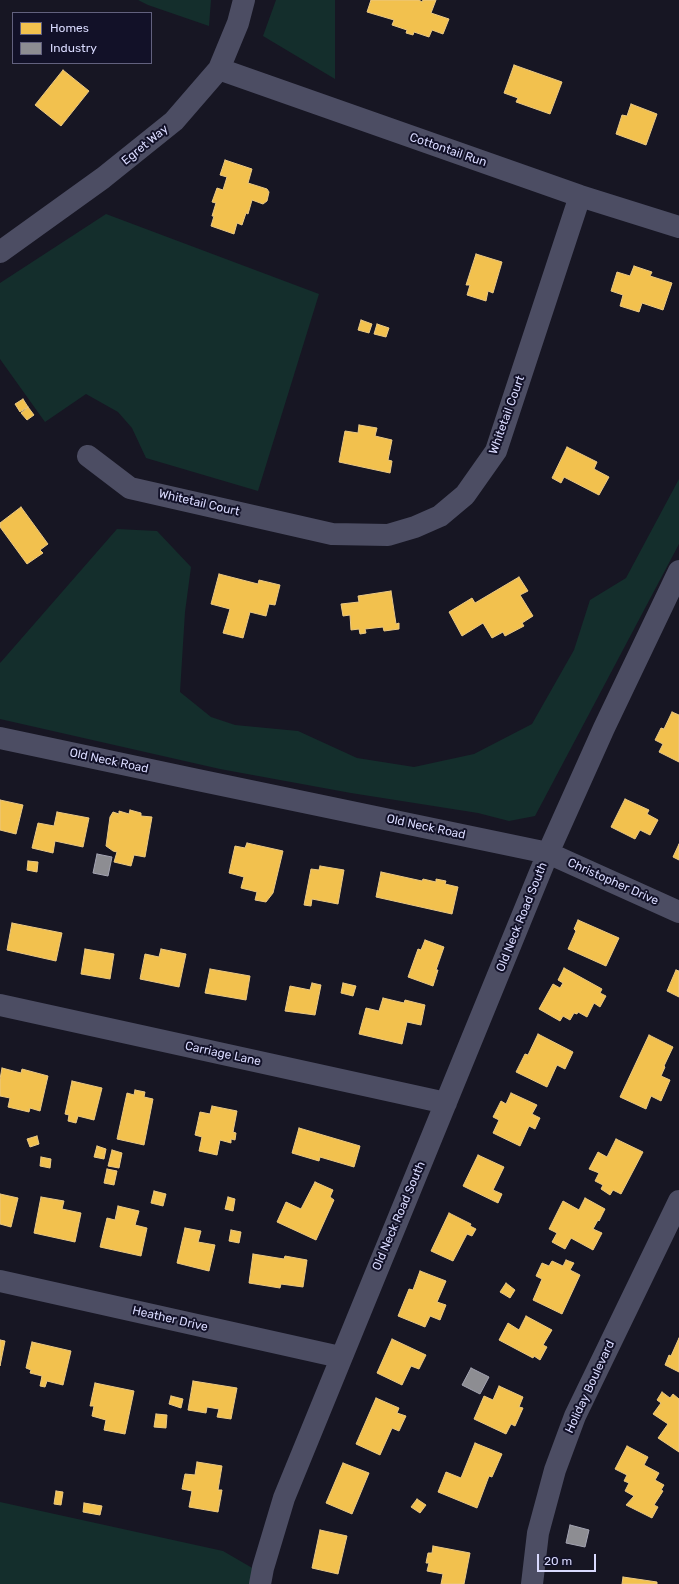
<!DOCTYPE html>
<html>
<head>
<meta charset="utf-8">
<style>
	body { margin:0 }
	#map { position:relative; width:679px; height:1584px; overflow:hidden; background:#171623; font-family:Rubik,sans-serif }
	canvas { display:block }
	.legend { position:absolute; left:12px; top:12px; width:140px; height:52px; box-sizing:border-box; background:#121128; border:1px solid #62617e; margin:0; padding:5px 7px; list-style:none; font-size:12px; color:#d9dafe }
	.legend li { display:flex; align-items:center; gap:8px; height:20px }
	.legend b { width:20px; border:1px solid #62617e }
	.scale { position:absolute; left:537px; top:1554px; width:59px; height:18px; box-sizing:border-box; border:2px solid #d9dafe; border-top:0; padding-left:5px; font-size:12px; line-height:14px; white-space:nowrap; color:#d9dafe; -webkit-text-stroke:3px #121128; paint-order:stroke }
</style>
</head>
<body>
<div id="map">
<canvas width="679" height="1584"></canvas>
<ul class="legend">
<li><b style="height:11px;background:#f2c14e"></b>Homes</li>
<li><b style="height:11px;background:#8d8d92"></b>Industry</li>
</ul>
<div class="scale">20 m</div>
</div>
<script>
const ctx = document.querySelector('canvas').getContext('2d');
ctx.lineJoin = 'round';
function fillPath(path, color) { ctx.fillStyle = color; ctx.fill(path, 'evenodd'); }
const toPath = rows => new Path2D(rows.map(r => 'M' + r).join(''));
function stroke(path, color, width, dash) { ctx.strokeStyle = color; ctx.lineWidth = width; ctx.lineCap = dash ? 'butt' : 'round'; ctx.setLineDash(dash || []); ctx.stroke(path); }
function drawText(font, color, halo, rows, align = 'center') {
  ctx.font = font + ' Rubik,sans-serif'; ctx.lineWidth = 4; ctx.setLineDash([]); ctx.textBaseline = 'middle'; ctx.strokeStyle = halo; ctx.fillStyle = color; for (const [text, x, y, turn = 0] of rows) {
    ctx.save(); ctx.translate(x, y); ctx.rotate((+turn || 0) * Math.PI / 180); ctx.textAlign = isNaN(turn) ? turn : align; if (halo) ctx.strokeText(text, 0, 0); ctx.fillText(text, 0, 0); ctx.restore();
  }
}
fillPath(toPath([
	[138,0,211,0,209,26,148,5],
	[276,0,335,0,335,79,263,36],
	[106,214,319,294,258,491,146,458,132,428,118,412,86,394,45,422,0,359,0,283],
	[679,479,679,544,535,816,509,821,478,813,351,793,220,769,0,719,0,663,1,662,117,529,157,531,191,567,185,612,180,692,211,717,235,725,298,731,357,758,414,767,474,754,532,724,574,650,590,600,626,578],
	[0,1502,223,1551,254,1569,250,1584,0,1584]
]), '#142e2c');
const homes = toPath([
	[371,0,419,0,422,2,423,0,436,0,431,13,449,19,443,34,432,30,429,37,414,32,413,35,406,33,407,30,392,25,394,20,367,12,371,0],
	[514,65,562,82,550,114,516,102,518,98,504,93,514,65],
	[63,70,89,91,61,126,35,105,63,70],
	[631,104,657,114,646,145,616,134,622,115,627,116,631,104],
	[225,160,252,169,248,183,267,189,269,192,267,201,263,204,252,200,248,214,246,213,242,225,237,223,234,234,211,226,214,216,212,216,216,203,212,202,217,188,223,190,227,177,220,175,225,160],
	[476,254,502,262,493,293,488,291,486,301,467,295,470,285,466,285,476,254],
	[634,266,652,272,650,276,672,283,663,310,642,303,639,312,620,306,623,295,611,291,617,272,630,276,634,266],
	[361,320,372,324,369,333,358,330,361,320],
	[377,324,389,328,386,337,374,334,377,324],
	[23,399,28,407,20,412,15,404,23,399],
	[28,407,34,415,27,420,21,413,28,407],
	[359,425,377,428,375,436,392,440,388,460,392,461,390,473,339,462,345,431,358,433,359,425],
	[567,447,597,462,594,469,609,477,599,495,564,477,561,483,552,478,567,447],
	[21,507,48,544,40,550,43,553,27,564,0,527,0,523,21,507],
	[219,574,258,584,259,580,280,585,275,605,269,604,266,616,250,612,243,638,223,633,230,609,211,604,219,574],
	[519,577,528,591,520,595,533,616,522,623,524,626,505,636,503,632,492,638,483,623,462,636,449,612,472,598,475,603,519,577],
	[391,591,396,624,399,623,399,629,384,631,383,627,365,629,366,633,360,634,359,629,351,630,350,615,343,616,341,604,359,602,358,596,391,591],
	[672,712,679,715,679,762,659,752,663,744,655,740,661,728,664,729,672,712],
	[625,799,649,810,647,814,658,820,650,835,640,830,635,839,611,827,625,799],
	[0,800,23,805,16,834,0,830,0,800],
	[130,810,141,813,141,816,152,817,145,857,134,855,131,866,114,862,117,852,113,851,106,846,110,817,113,812,119,814,119,811,129,814,130,810],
	[57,812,89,818,83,847,55,841,53,853,32,848,38,823,54,826,57,812],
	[247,843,283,851,273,893,266,902,255,900,257,892,241,888,244,877,229,873,235,846,245,848,247,843],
	[679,844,679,860,673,857,679,844],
	[28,861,38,862,37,872,27,870,28,861],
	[320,866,344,870,338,904,312,899,311,906,304,905,311,869,319,870,320,866],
	[381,872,422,881,423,879,436,882,436,879,446,881,445,884,458,887,452,914,376,897,381,872],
	[578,920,619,938,606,966,568,949,576,931,574,929,578,920],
	[12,923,62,933,56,961,7,950,12,923],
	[425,940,444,947,436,970,438,970,433,986,408,977,418,949,421,950,425,940],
	[85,949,114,954,110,979,81,974,85,949],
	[161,949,186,954,179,987,140,979,145,954,159,957,161,949],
	[564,968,602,989,600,993,606,996,600,1007,594,1003,587,1017,578,1012,577,1014,574,1013,570,1020,563,1016,560,1021,539,1009,553,984,560,988,563,983,558,980,564,968],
	[210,969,250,976,246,1000,205,993,210,969],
	[676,970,679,971,679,997,667,991,676,970],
	[312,983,321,985,315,1015,285,1011,290,986,310,990,312,983],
	[343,983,356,986,353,996,341,993,343,983],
	[383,998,404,1003,405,1000,425,1005,421,1025,407,1022,402,1044,359,1034,366,1008,379,1011,383,998],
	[538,1034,573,1052,565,1069,557,1065,547,1087,516,1072,525,1054,528,1055,538,1034],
	[649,1035,673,1047,664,1066,665,1067,661,1076,670,1080,661,1101,651,1096,646,1109,620,1097,649,1035],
	[2,1068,21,1073,22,1069,48,1076,40,1111,30,1108,29,1112,8,1107,10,1098,0,1096,0,1079,2,1068],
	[72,1081,102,1088,94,1120,78,1116,76,1123,68,1121,69,1115,65,1114,72,1081],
	[135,1090,145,1092,144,1097,153,1099,144,1145,117,1139,127,1093,134,1095,135,1090],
	[511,1093,537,1105,532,1114,540,1118,535,1129,529,1126,520,1146,493,1133,499,1120,493,1117,501,1101,506,1104,511,1093],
	[212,1106,237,1111,233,1132,236,1133,235,1140,231,1139,231,1143,220,1140,217,1155,199,1151,202,1137,195,1135,200,1112,210,1114,212,1106],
	[299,1128,360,1146,354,1167,320,1157,319,1161,292,1153,299,1128],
	[37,1136,39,1144,30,1147,27,1139,37,1136],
	[616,1139,643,1152,621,1194,613,1190,610,1195,601,1189,603,1185,595,1181,599,1173,589,1169,598,1152,607,1157,616,1139],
	[97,1146,106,1149,104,1159,94,1157,97,1146],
	[112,1150,122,1153,119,1168,108,1166,112,1150],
	[478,1155,504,1167,493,1190,502,1194,498,1203,463,1186,478,1155],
	[41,1157,51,1159,50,1168,40,1166,41,1157],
	[107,1169,117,1171,114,1185,104,1183,107,1169],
	[315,1182,333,1190,330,1197,334,1200,316,1240,277,1222,286,1202,301,1209,315,1182],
	[154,1191,166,1194,163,1206,151,1203,154,1191],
	[0,1194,18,1198,11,1227,0,1224,0,1194],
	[41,1197,64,1201,62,1209,81,1213,75,1242,34,1233,41,1197],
	[228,1197,235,1199,233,1211,225,1209,228,1197],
	[585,1198,605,1209,599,1221,598,1220,593,1229,602,1233,593,1250,571,1238,565,1249,552,1242,557,1233,549,1229,563,1201,579,1210,585,1198],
	[118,1206,139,1211,135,1225,147,1228,141,1256,100,1247,107,1218,115,1220,118,1206],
	[449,1213,471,1224,470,1226,476,1229,472,1236,467,1234,453,1261,431,1251,449,1213],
	[185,1228,201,1231,198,1242,215,1245,209,1271,177,1263,185,1228],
	[231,1230,241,1232,239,1243,229,1241,231,1230],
	[253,1254,284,1259,285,1256,307,1260,303,1287,281,1284,280,1288,249,1283,253,1254],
	[566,1260,574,1263,570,1270,580,1275,562,1314,533,1300,542,1279,536,1276,542,1263,549,1266,552,1261,563,1266,566,1260],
	[420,1271,446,1281,437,1302,446,1305,440,1320,430,1316,425,1327,398,1316,409,1289,413,1290,420,1271],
	[506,1283,515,1290,510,1298,500,1292,506,1283],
	[526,1316,552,1330,543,1345,547,1347,540,1360,534,1356,533,1358,499,1340,508,1323,519,1330,526,1316],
	[679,1338,679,1372,665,1365,669,1355,671,1356,679,1338],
	[392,1339,426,1355,419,1369,411,1366,402,1385,377,1373,392,1339],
	[0,1340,5,1341,0,1366,0,1340],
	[32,1342,71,1351,63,1385,47,1381,45,1387,40,1386,42,1376,30,1373,31,1370,26,1368,32,1342],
	[193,1381,237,1388,231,1419,217,1417,219,1409,207,1407,206,1413,188,1410,193,1381],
	[95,1383,134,1391,125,1434,104,1430,106,1420,92,1416,94,1406,90,1406,95,1383],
	[499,1386,523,1397,519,1407,523,1408,515,1426,511,1424,506,1434,474,1419,484,1396,493,1400,499,1386],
	[662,1392,670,1398,673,1394,679,1399,679,1452,658,1438,668,1424,653,1414,661,1403,657,1400,662,1392],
	[171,1396,183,1399,181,1408,169,1404,171,1396],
	[376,1398,399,1408,397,1413,406,1416,399,1431,392,1428,380,1455,356,1444,376,1398],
	[156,1414,167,1415,166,1428,154,1427,156,1414],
	[475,1443,502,1454,492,1477,489,1476,477,1508,438,1492,446,1472,461,1478,475,1443],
	[627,1446,648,1457,644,1465,659,1473,655,1480,664,1485,661,1490,663,1491,654,1505,658,1507,652,1518,626,1505,634,1496,625,1491,629,1483,624,1481,627,1475,615,1469,627,1446],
	[197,1462,222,1466,218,1490,222,1490,218,1512,189,1507,192,1491,182,1489,185,1474,195,1475,197,1462],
	[343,1463,369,1473,352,1514,326,1503,343,1463],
	[56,1491,63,1492,61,1505,54,1504,56,1491],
	[417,1499,426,1505,420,1513,411,1507,417,1499],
	[84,1503,102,1506,100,1515,83,1512,84,1503],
	[320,1530,347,1536,338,1574,312,1568,320,1530],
	[433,1546,470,1553,464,1584,441,1584,443,1574,427,1571,429,1563,426,1563,428,1553,432,1553,433,1546],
	[623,1577,657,1582,657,1584,622,1584,623,1577]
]);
fillPath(homes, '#f2c14e');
stroke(homes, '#eac883', 1);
const industry = toPath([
	[97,854,112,857,108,876,93,873,97,854],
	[471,1368,489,1377,480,1394,462,1385,471,1368],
	[570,1525,589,1530,585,1547,566,1543,570,1525]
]);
fillPath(industry, '#8d8d92');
stroke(industry, '#a4a4b2', 1);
stroke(toPath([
	[219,69,580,196,679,227],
	[0,252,103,178,174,121,219,69,238,23,244,0],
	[88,456,130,488,332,534,388,535,415,527,440,516,465,495,496,451,580,196],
	[0,738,193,779,548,853,679,912],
	[0,1005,446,1103],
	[0,1281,340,1357],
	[260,1584,263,1568,284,1498,548,853,604,728,679,571],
	[532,1584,538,1533,555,1470,575,1416,679,1201]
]), '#4c4d63', 22);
drawText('12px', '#d9dafe', '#121128', [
	["Egret Way",145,145,-39],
	["Cottontail Run",448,150,19],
	["Whitetail Court",507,415,-70],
	["Whitetail Court",199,503,13],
	["Old Neck Road",109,761,12],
	["Old Neck Road",426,827,12],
	["Christopher Drive",613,882,24],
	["Old Neck Road South",522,917,-68],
	["Carriage Lane",223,1054,12],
	["Old Neck Road South",399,1216,-67],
	["Heather Drive",170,1319,13],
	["Holiday Boulevard",590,1387,-65]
]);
</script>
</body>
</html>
